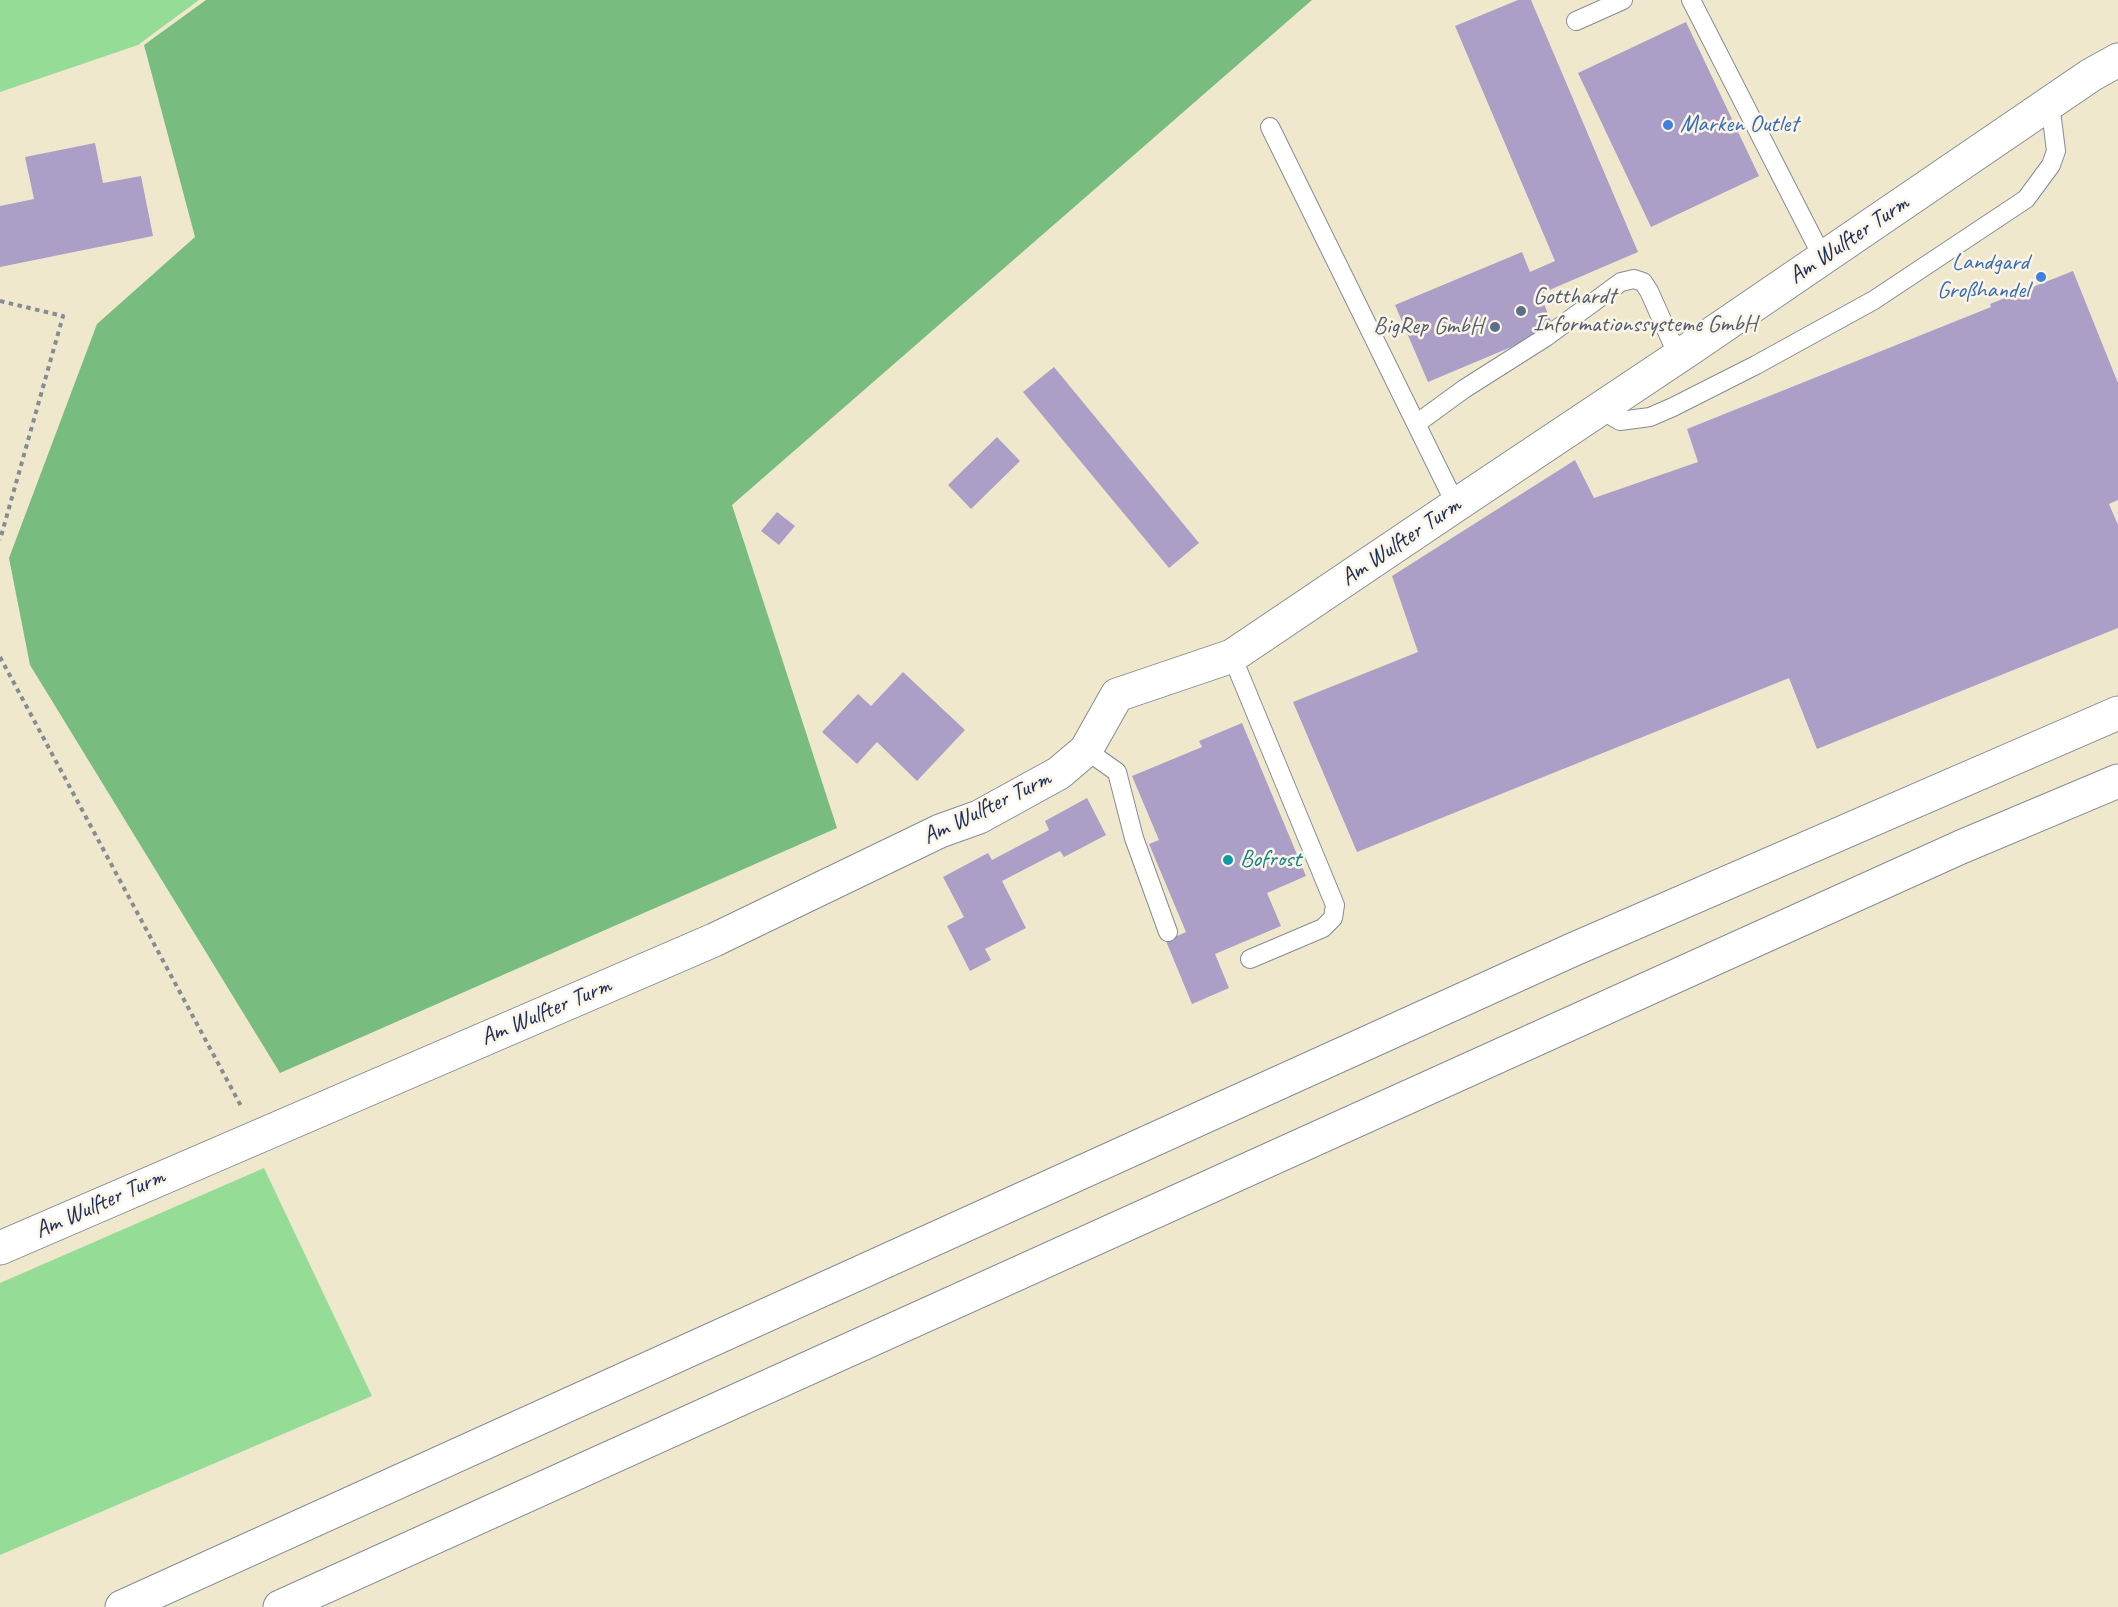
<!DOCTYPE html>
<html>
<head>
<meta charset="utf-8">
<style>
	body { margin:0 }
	canvas { display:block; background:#efe8cc }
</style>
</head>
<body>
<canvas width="2118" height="1607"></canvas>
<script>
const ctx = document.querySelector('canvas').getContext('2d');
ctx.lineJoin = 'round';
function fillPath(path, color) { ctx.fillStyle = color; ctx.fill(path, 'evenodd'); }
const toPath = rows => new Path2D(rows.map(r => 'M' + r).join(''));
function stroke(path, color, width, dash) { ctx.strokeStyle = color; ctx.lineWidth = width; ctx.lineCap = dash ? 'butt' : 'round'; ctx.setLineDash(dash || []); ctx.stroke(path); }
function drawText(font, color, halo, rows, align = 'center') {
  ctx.font = font + ' Caveat,sans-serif'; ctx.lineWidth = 5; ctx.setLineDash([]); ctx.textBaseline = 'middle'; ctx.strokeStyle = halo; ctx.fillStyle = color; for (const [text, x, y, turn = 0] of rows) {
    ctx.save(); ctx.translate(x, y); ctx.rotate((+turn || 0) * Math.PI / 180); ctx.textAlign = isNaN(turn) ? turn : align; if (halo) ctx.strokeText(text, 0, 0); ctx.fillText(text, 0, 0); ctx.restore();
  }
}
fillPath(toPath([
	[0,0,199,0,138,45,0,92],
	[264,1168,372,1396,0,1555,0,1283]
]), '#95dd97');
fillPath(toPath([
	[206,0,1312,0,732,505,837,828,280,1073,30,665,9,558,97,324,195,237,144,45]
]), '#78bc80');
fillPath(toPath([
	[1518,0,1531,0,1638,252,1540,294,1554,329,1428,382,1395,305,1522,252,1530,272,1555,261,1455,26],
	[1686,22,1759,176,1651,227,1578,73],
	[95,143,103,183,141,176,153,236,0,267,0,206,34,199,25,157],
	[2073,271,2118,383,2118,500,2109,504,2118,525,2118,628,1817,749,1789,678,1357,852,1293,702,1418,652,1392,576,1575,460,1594,498,1698,462,1687,429,1991,307,1990,304],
	[1054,367,1199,543,1169,568,1023,392],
	[997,437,1020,461,971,509,948,485],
	[777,512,795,526,779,545,761,531],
	[903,672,965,730,917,781,877,742,857,764,822,732,858,694,871,706],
	[1242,723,1306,876,1267,893,1281,926,1215,954,1229,988,1192,1004,1166,941,1186,932,1149,844,1159,840,1132,776,1202,747,1199,741],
	[1087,798,1106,835,1064,857,1060,851,1002,881,1026,928,985,949,991,960,970,971,947,926,964,917,943,877,988,853,992,860,1049,830,1045,821]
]), '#ab9fc8');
const service = toPath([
	[1691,0,1823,258],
	[1576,21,1623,0],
	[1270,127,1456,505],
	[1600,409,1620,421,1650,417,1673,407,1756,365,1874,300,2026,199,2051,165,2056,151,2050,103],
	[1416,424,1464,389,1546,337,1621,282,1634,279,1643,282,1649,291,1678,356],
	[1232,656,1335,905,1333,918,1323,928,1250,959],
	[1086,750,1117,772,1134,838,1168,932]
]);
const minor = toPath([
	[0,1248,714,940,940,831,979,817,1059,773,1086,750,1117,695,1232,656,1456,505,1691,348,2091,75,2118,60]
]);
const motorway = toPath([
	[122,1607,1572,950,2118,713],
	[280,1607,1961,847,2118,781]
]);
stroke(service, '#858c95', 20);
stroke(minor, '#858c95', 35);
stroke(motorway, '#858c95', 35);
stroke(toPath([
	[0,301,63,316,0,540],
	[0,657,241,1106]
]), '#858c95', 4, [4.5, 4.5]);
stroke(service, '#fff', 18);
stroke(minor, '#fff', 33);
stroke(motorway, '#fff', 33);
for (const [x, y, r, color] of [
	[1668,125,6,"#3f7fe0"],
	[2041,277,6,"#3f7fe0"],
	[1521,311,6,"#5c6f8a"],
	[1495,327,6,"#5c6f8a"],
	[1228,860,6,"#0f9aa8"]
]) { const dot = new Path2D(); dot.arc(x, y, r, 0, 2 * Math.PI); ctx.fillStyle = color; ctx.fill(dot); stroke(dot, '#fcf5e5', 2); }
drawText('24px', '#366cbe', '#fcf5e5', [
	["Marken Outlet",1680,125],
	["Landgard",2029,263,"right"],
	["Großhandel",2029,291,"right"]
], 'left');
drawText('24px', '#1b2f5e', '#fcf5e5', [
	["Am Wulfter Turm",1849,240,-34],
	["Am Wulfter Turm",1401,542,-34],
	["Am Wulfter Turm",987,808,-26],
	["Am Wulfter Turm",546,1012,-23],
	["Am Wulfter Turm",100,1204,-24]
]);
drawText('24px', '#4e5e75', '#fcf5e5', [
	["Gotthardt",1533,297],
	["Informationssysteme GmbH",1533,325],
	["BigRep GmbH",1483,327,"right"]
], 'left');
drawText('24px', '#0d838f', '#fcf5e5', [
	["Bofrost",1240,860]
], 'left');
</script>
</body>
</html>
